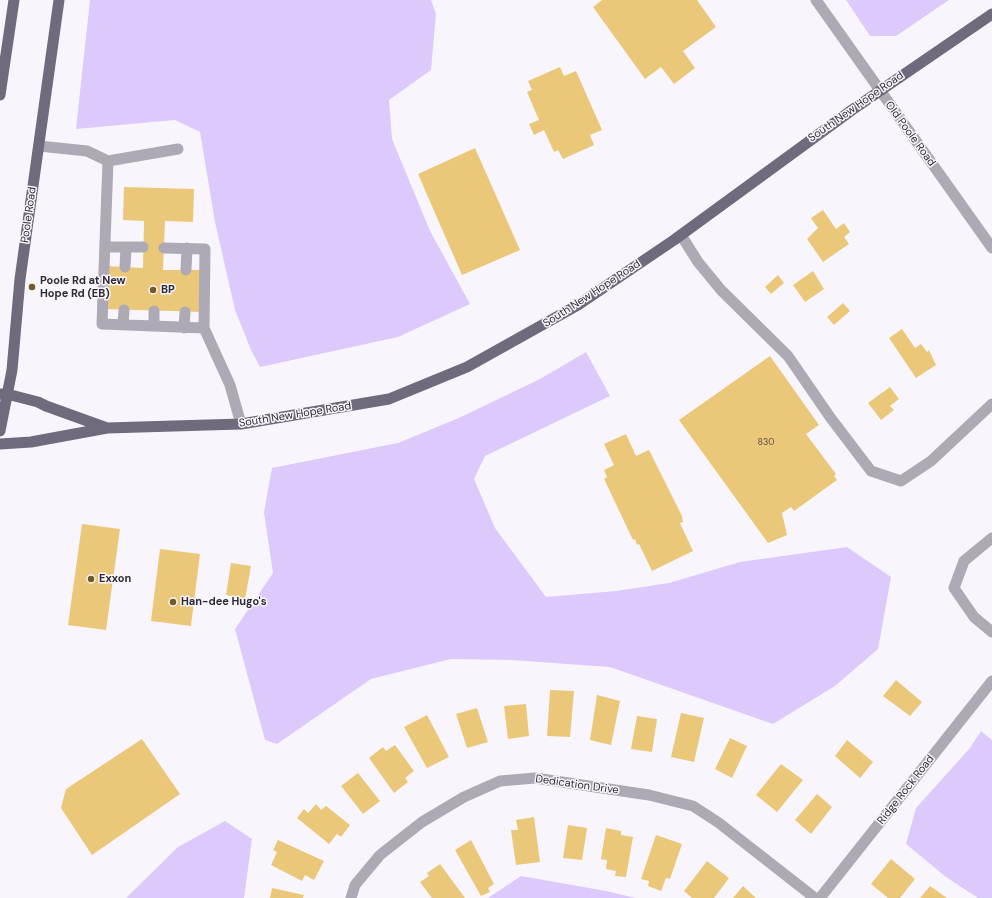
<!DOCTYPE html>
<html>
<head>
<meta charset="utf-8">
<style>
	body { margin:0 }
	canvas { display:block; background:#f8f6fc }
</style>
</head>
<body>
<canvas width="992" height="898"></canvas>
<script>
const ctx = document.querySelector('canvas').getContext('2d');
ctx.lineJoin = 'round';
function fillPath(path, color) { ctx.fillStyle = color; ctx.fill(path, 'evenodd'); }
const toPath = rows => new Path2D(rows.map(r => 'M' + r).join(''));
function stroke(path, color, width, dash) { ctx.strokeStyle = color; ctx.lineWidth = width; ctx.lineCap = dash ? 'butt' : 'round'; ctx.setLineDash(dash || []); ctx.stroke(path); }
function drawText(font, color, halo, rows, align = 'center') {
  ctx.font = font + ' "DM Sans",sans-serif'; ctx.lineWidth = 3; ctx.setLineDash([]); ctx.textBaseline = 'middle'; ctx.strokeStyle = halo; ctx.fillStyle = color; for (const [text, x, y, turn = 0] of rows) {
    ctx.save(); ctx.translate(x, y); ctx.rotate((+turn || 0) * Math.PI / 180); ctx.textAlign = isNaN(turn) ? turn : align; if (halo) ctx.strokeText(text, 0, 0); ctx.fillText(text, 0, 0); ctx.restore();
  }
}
fillPath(toPath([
	[90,0,431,0,436,14,431,70,389,100,392,139,430,231,470,304,398,337,260,367,251,350,235,310,215,222,200,132,175,120,76,129],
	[846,0,949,0,896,36,870,36],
	[586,352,610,396,485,456,474,479,495,528,546,597,616,591,669,583,740,562,847,547,891,577,878,649,835,686,773,724,610,667,511,660,451,659,371,679,277,744,265,740,235,629,273,573,264,512,272,468,398,443,461,417,540,379],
	[981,731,992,740,992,898,978,898,946,877,906,844,916,808,970,748],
	[225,821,252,839,244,898,126,898,178,847],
	[521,876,606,891,636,898,488,898]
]), '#ddcafc');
fillPath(toPath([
	[602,0,697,0,716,27,683,51,695,68,674,84,661,67,645,79,593,7],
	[560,67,564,76,576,71,602,130,590,135,594,145,563,159,558,150,554,152,544,130,534,135,529,124,539,120,527,92,532,90,528,81],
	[475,148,520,250,462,275,418,174],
	[124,187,194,189,193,222,165,221,163,270,202,270,203,312,104,309,106,266,143,268,144,221,123,220],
	[823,210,836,229,844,223,850,232,844,237,849,244,823,262,807,239,818,228,811,218],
	[813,271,824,289,805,302,793,285],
	[778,275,784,283,771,294,765,287],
	[843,303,850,311,834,325,827,317],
	[902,329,915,348,921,344,927,352,929,350,936,365,916,378,889,338],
	[770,356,819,425,806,434,836,474,834,476,837,480,794,511,791,507,782,513,787,535,768,543,679,420],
	[890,387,899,399,890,406,894,410,881,420,868,403],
	[626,434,636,456,649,450,682,516,683,522,680,523,693,551,652,571,639,544,637,545,635,539,633,540,604,479,607,477,604,470,614,465,604,444],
	[82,524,120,529,106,630,68,625],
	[160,549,200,554,191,626,151,621],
	[231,563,251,566,245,599,226,595],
	[896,680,922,702,910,716,883,696],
	[550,690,574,691,570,737,547,736],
	[597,695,620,701,611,745,590,740],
	[526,704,529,736,508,739,504,706],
	[477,708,488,742,467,748,456,714],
	[681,713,704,718,694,762,671,757],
	[427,715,449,757,427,768,404,727],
	[637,716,657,719,652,752,631,749],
	[730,738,747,746,732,778,715,769],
	[142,739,180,794,92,855,61,808,66,789],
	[847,740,873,762,860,778,835,756],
	[395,745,414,771,405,778,408,782,394,793,369,758,383,747,386,751],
	[781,764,803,780,777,812,756,795],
	[358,773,380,801,363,814,341,786],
	[817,794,832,807,811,834,795,820],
	[316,804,321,810,326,806,350,825,341,837,337,834,329,844,297,818,304,809,308,813],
	[534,817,540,862,516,865,511,830,518,830,516,820],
	[568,825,587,828,582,860,563,858],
	[606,828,621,831,621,835,633,837,626,877,615,876,616,871,606,869,607,860,601,859],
	[656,835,682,844,670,879,666,878,661,891,648,886,649,881,641,879],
	[278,840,324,861,314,880,305,875,302,881,271,865,277,852,273,850],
	[471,840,494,884,488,888,490,892,481,896,455,850],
	[891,859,915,879,900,898,888,898,871,884],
	[707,861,729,878,714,898,692,898,684,891],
	[440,864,465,898,432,898,420,882,429,876,427,873],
	[743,886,756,898,733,898],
	[930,886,947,898,920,898],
	[272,888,304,895,303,898,270,898]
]), '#ebc879');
stroke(toPath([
	[39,146,87,151,108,161,102,324,204,328,230,385,241,424],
	[108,161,178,149],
	[681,235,698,262,721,290,788,356,830,417,871,471,901,481,931,461,992,404],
	[105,247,143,247],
	[164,248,205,249,204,328],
	[125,267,126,247],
	[186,270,187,248],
	[123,325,124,310],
	[154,326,154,311],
	[184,328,185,312]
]), '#aeaab5', 11);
stroke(toPath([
	[992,538,964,561,954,588,974,617,992,632],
	[351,898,355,885,380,855,422,822,464,797,500,781,535,778,649,795,693,806,719,823,815,898],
	[820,898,992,681]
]), '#aeaab5', 11);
stroke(toPath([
	[816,0,992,248]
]), '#aeaab5', 11);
stroke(toPath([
	[0,95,14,0],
	[0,394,7,394,38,402,46,406,107,428],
	[0,431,12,370,20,279,59,0],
	[0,444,31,442,107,428,241,424,389,399,467,367,578,305,674,240,852,110,992,14]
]), '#716a7d', 11);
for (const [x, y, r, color] of [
	[32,287,4,"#705b2a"],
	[153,290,4,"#705b2a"],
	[91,579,4,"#705b2a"],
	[173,602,4,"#705b2a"]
]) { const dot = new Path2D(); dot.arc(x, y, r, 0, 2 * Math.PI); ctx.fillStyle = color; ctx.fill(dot); stroke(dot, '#f8f6fc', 1.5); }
drawText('9px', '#5d5245', null, [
	["830",766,443]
]);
drawText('11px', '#2e2a34', '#f8f6fc', [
	["South New Hope Road",856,107,-35],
	["Old Poole Road",910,134,54],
	["Poole Road",29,215,-82],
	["South New Hope Road",592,294,-33],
	["South New Hope Road",295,415,-9],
	["Dedication Drive",577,785,8],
	["Ridge Rock Road",906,790,-52]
]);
drawText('bold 11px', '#2e2a34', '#f8f6fc', [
	["Poole Rd at New",40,281],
	["Hope Rd (EB)",40,294],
	["BP",161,290],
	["Exxon",99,579],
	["Han-dee Hugo's",181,602]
], 'left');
</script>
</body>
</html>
